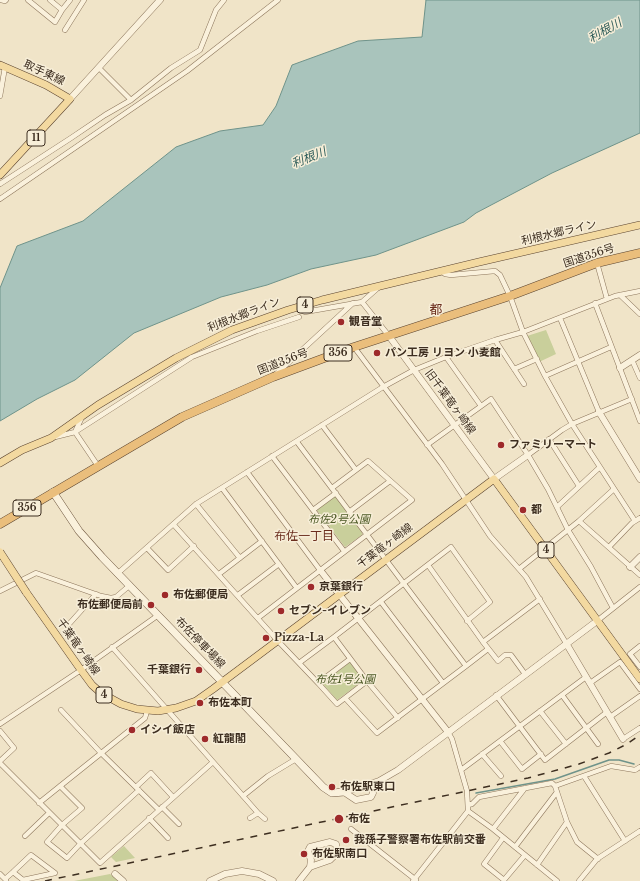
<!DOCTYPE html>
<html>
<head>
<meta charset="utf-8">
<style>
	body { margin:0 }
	canvas { display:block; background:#f0e4c8 }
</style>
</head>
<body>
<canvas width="640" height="881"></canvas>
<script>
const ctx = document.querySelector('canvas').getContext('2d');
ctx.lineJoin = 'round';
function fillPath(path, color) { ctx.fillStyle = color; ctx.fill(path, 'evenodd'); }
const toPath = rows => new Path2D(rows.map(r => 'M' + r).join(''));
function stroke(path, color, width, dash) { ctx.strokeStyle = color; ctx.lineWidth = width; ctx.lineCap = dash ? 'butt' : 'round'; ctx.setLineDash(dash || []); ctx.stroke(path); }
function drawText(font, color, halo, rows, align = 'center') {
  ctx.font = font + ' "Libre Baskerville","Noto Sans JP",serif'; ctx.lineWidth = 3; ctx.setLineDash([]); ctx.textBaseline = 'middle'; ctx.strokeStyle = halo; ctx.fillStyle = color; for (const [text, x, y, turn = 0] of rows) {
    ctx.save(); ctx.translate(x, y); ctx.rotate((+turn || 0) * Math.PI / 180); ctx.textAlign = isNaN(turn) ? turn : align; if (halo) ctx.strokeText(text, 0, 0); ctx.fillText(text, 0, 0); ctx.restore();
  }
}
fillPath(toPath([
	[546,330,556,354,539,362,527,336],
	[335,495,362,532,362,535,345,547,316,509],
	[350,662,364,680,337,700,322,683],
	[124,846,135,858,116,862,111,857],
	[110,874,119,881,74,881]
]), '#c9cf9b');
const water = toPath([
	[426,0,640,0,640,133,552,173,476,213,464,222,376,255,311,269,267,285,221,297,134,333,75,380,37,399,0,421,0,288,17,246,83,221,176,147,220,131,263,125,276,106,292,65,358,41,422,37,426,0]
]);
fillPath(water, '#a9c4bc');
stroke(water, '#6f938a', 1);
stroke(toPath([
	[476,793,555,779,609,760,619,760,634,764]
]), '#6f938a', 1.5);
const minor = toPath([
	[1,0,5,1,6,0],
	[28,0,55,22,62,10],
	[50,0,62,10,70,0],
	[65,30,84,0],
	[99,68,131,100],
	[0,96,5,67],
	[0,184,71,138,105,115,131,100,171,68,200,50,216,10,224,0],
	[0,199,187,71,278,0],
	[597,263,607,299],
	[441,271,445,274,451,275,495,271,500,275,510,296,523,332,545,376,572,424,635,521],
	[620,295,640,314],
	[362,302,389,336],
	[595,303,640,421],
	[296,308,305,312,362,302,379,287],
	[560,318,599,412],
	[495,340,524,384],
	[354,347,442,464,490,536,526,577,566,643],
	[446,357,481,406],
	[632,360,640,378],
	[514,369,537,359],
	[276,374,353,303],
	[545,376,611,347],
	[322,425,356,470],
	[75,432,98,466],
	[75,432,82,417],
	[55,437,75,432,192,357,257,331,299,317],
	[549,439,579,486],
	[427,445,491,399,528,455,548,489,568,530,591,567,613,608],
	[528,455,562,430,572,424,632,399],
	[272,456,344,551],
	[247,472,320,570],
	[222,488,296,587],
	[196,504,240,558],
	[557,507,600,467],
	[313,510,336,493],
	[349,512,390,481],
	[579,521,614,489],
	[174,525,278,641,318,683,337,704,345,698,377,733,466,666,297,442],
	[609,547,632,523,640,518],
	[147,548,168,570,194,546],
	[428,565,483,642],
	[519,569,579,521,640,575],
	[117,574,196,504,383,387,414,370,446,357,495,340,523,332,615,296,640,291],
	[219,574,262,541],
	[0,591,36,573,101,596,111,598,116,597,129,586],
	[238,595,279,564],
	[381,602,443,683],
	[258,618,412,500,368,461,332,488],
	[597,621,640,587],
	[70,623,96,594],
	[334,637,451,547,490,602,467,621],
	[640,646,630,654,640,667],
	[112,647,258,813],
	[299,663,334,637,367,681,345,698],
	[466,666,488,649],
	[525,674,511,655,505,655,498,661,483,642,540,599],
	[367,681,398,718],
	[318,683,350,659],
	[590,683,620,662,640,689],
	[496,695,545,760,607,712],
	[562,695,598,744],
	[61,710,101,753,159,810],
	[540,711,566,744],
	[610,717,640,696],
	[0,724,78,672,157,616],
	[0,731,14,748,0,761],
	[623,739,640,728],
	[500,741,522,769,541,754],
	[482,754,501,776],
	[0,763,100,863,213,762],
	[461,770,586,677],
	[584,776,625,841],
	[60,786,82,808,62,825,47,842,67,858,80,844,139,790],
	[136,787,151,773,173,797],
	[243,796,268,776,296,759],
	[39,803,145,718,147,711],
	[468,805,472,804,479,797,552,783,555,786,611,766,635,770,640,767],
	[162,807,179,824],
	[468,811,493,829,557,881],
	[149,818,168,838],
	[250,818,258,813,265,819],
	[567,822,577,842,598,859],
	[351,829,416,880],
	[493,829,525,788],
	[25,836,49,813],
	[503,838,484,864,504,880,525,855],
	[515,847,557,792],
	[537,865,567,822,555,786],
	[0,874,6,880],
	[5,879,13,872,31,855,55,873,23,880,13,872],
	[413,881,468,811,467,791,452,739,448,732],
	[579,881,597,859,640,831]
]);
const tertiary = toPath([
	[70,99,160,0],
	[389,336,494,479,528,455],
	[620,368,640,355],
	[599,412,640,479],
	[630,567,640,557],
	[320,570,448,732],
	[566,643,623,739],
	[344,792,379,781,398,770,597,621],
	[344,792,356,800,371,797,373,793,370,784],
	[115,874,123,881],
	[210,881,225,874,242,871,259,874,273,881],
	[299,881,310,867,330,860,333,857,337,850,336,844,330,842,310,847,308,851,311,860,310,867]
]);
const secondary = toPath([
	[53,492,79,531,102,557,323,787,332,793,344,792]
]);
const primary = toPath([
	[0,65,46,85,70,99,0,175],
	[0,463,22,450,51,438,98,405,176,358,232,330,288,310,322,300,479,262,640,225],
	[26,592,81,670,92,685,101,693,121,704,137,709,158,711,176,708,196,701,213,689,494,479,640,679]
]);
const trunk = toPath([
	[0,524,182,417,273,377,354,347,510,296,597,263,640,253]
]);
stroke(minor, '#8d765c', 5.5);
stroke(tertiary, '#8d765c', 7);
stroke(secondary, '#6f573f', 8);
stroke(primary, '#5b4430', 8);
stroke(trunk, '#5b4430', 9);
stroke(minor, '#faf1dc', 4.5);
stroke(tertiary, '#faf1dc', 6);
stroke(secondary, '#faf1dc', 7);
stroke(primary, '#f3d9a0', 7);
stroke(trunk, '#eabe7c', 8);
stroke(toPath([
	[45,881,528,778,579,764,609,753,627,744,640,735]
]), '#3d2e20', 1.5, [7, 7]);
const primaryBridge = toPath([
	[0,552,26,592]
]);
stroke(primaryBridge, '#5b4430', 8, []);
stroke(primaryBridge, '#f3d9a0', 7);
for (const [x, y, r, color] of [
	[341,322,4,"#9e2a2b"],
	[377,353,4,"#9e2a2b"],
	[501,445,4,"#9e2a2b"],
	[523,510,4,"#9e2a2b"],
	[311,587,4,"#9e2a2b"],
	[165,595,4,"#9e2a2b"],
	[151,605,4,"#9e2a2b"],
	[281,611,4,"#9e2a2b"],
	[266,638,4,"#9e2a2b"],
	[199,670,4,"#9e2a2b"],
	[200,703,4,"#9e2a2b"],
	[132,730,4,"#9e2a2b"],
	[205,739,4,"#9e2a2b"],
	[332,787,4,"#9e2a2b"],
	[339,819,5,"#9e2a2b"],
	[346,840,4,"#9e2a2b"],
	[304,854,4,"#9e2a2b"]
]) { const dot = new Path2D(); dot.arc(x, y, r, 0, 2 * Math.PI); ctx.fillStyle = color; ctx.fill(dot); stroke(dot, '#f7eed8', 1.5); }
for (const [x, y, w] of [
	[36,138,18],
	[305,305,16],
	[338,353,28],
	[27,508,28],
	[546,550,16],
	[104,695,16]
]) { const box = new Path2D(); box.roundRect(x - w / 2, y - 8, w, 16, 3); ctx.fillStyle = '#f7eed8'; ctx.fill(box); stroke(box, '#3d2e20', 1); }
drawText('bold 10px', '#3d2e20', null, [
	["11",36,138],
	["4",305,305],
	["356",338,353],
	["356",27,508],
	["4",546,550],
	["4",104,695]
]);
drawText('11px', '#3d2e20', '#f7eed8', [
	["取手東線",44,73,25],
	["利根水郷ライン",559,233,-13],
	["国道356号",589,256,-18],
	["利根水郷ライン",244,315,-21],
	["国道356号",283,362,-21],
	["旧千葉竜ヶ崎線",450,402,54],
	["千葉竜ヶ崎線",385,546,-37],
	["布佐停車場線",200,643,46],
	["千葉竜ヶ崎線",78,647,55]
]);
drawText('bold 11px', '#3d2e20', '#f7eed8', [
	["観音堂",349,322],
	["パン工房 リヨン 小麦館",385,353],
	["ファミリーマート",509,445],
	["都",531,510],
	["京葉銀行",319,587],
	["布佐郵便局",173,595],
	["布佐郵便局前",143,605,"right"],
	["セブン-イレブン",289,611],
	["Pizza-La",274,638],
	["千葉銀行",191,670,"right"],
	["布佐本町",208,703],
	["イシイ飯店",140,730],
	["紅龍閣",213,739],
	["布佐駅東口",340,787],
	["布佐",348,819],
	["我孫子警察署布佐駅前交番",354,840],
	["布佐駅南口",312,854]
], 'left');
drawText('italic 11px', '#4d5a26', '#f7eed8', [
	["布佐2号公園",339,520],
	["布佐1号公園",345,680]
]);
drawText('italic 12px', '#2f5d5a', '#f7eed8', [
	["利根川",605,31,-29],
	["利根川",309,158,-22]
]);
drawText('12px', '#6b2e1e', '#f7eed8', [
	["布佐一丁目",304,537]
]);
drawText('13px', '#6b2e1e', '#f7eed8', [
	["都",436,310]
]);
</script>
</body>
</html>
